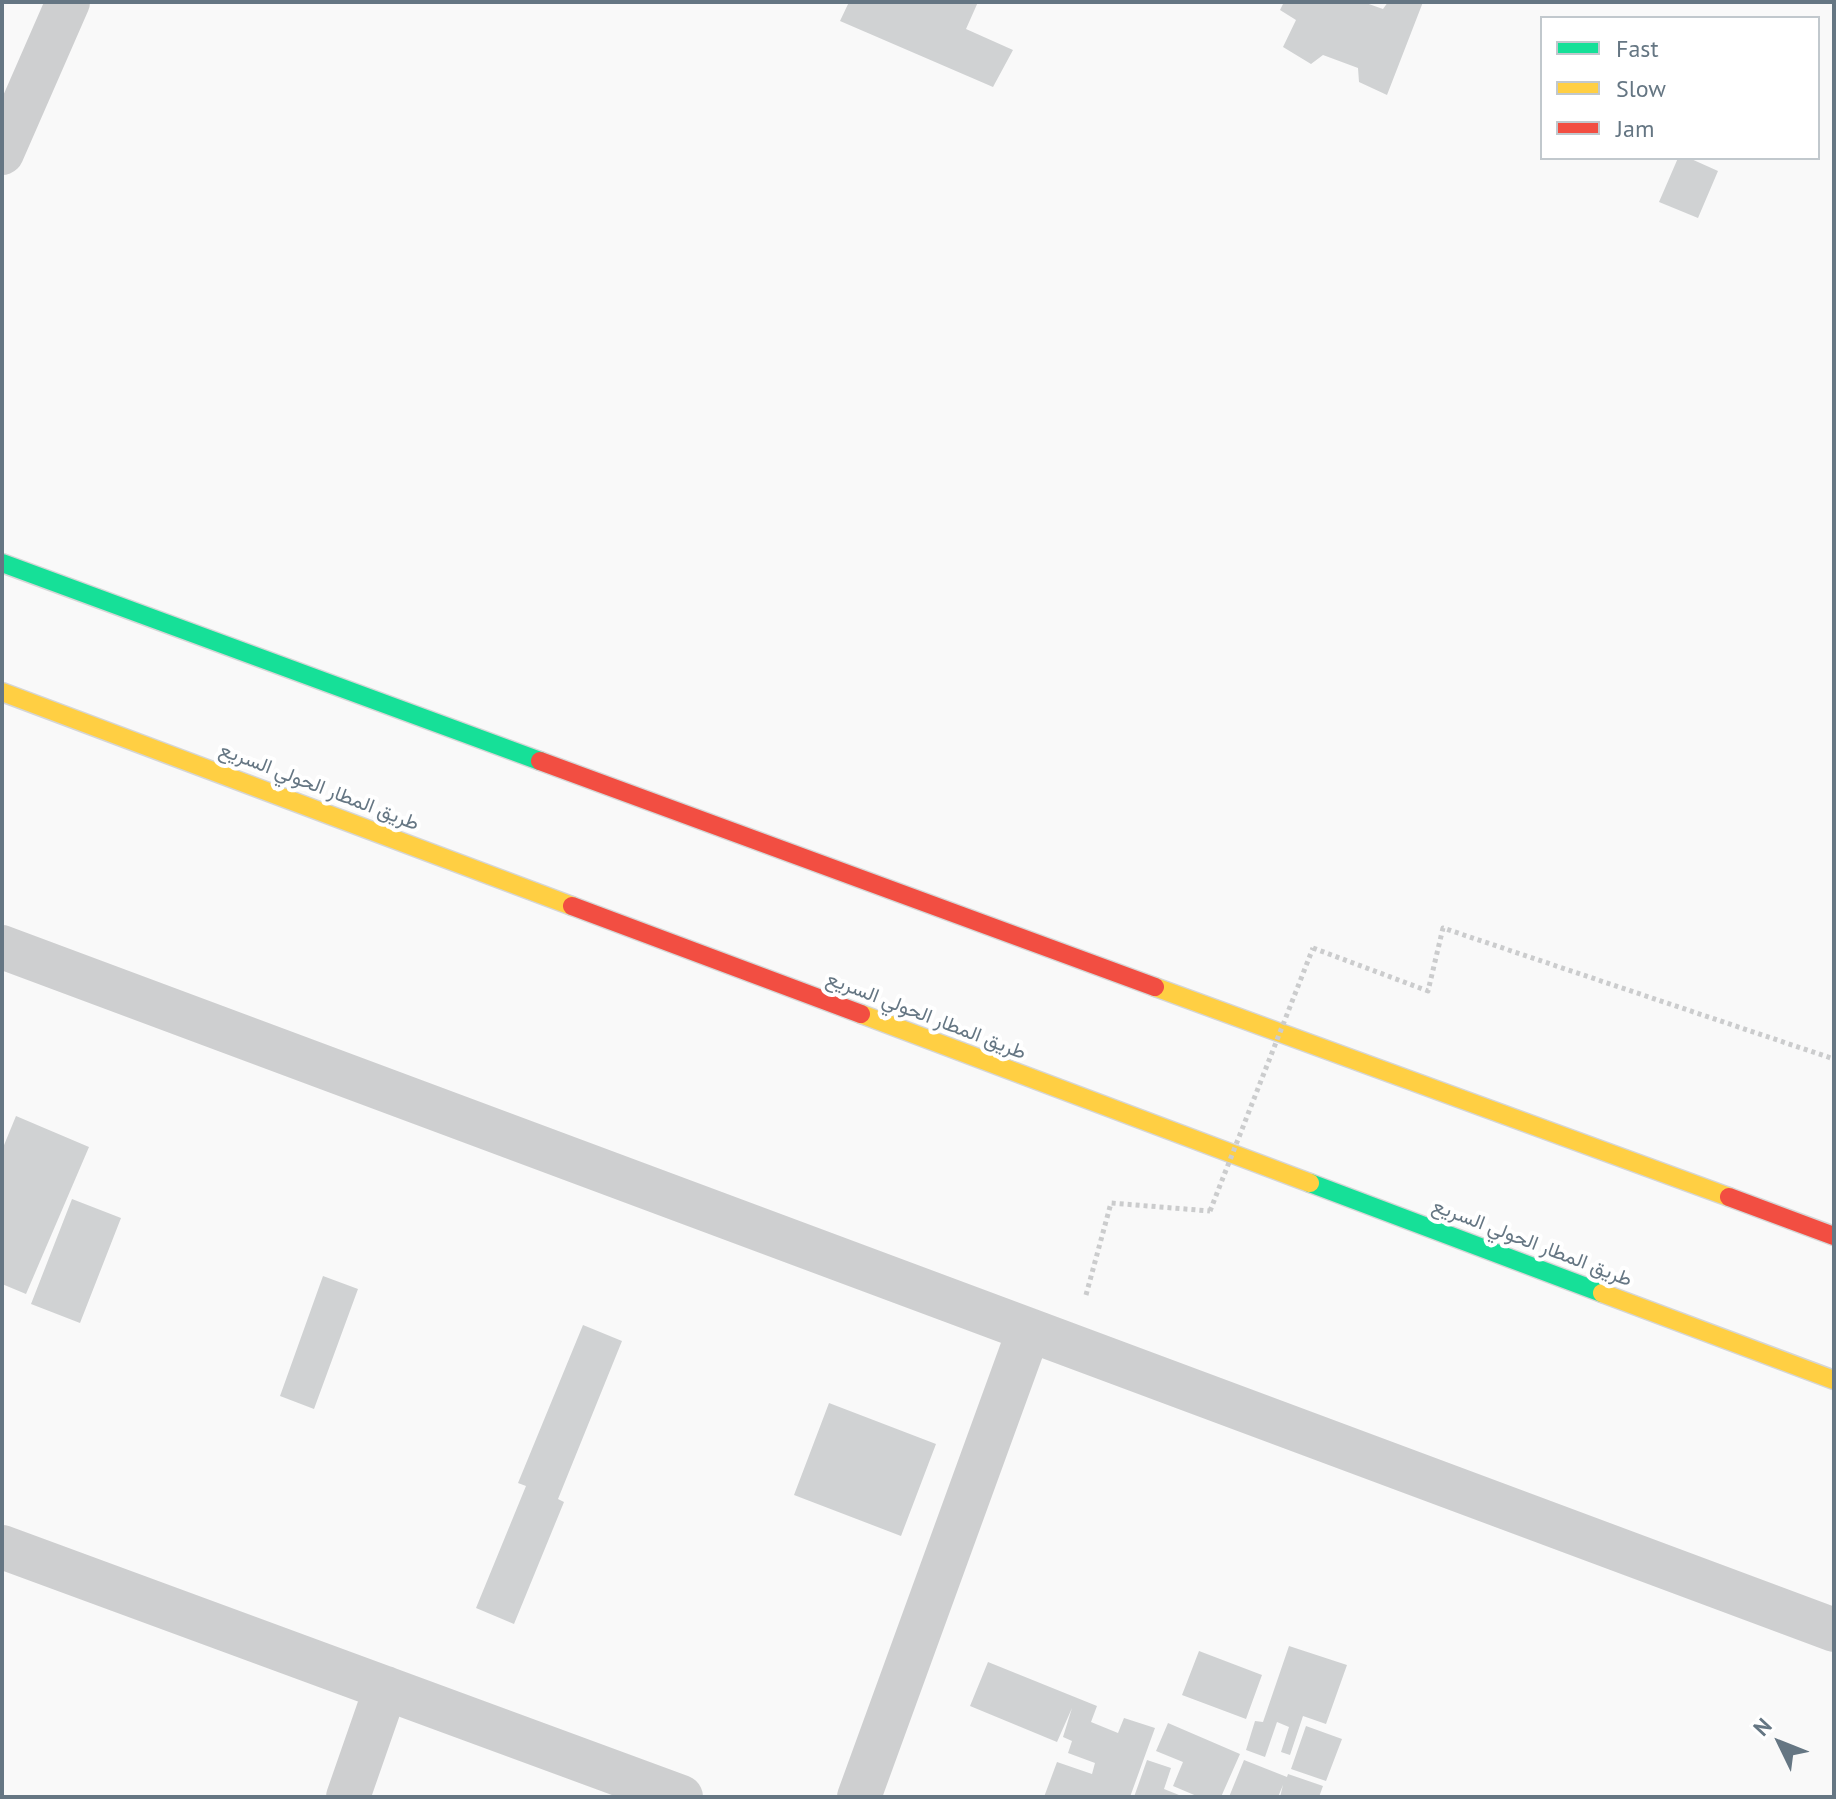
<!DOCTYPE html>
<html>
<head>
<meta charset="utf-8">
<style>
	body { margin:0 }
	#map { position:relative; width:1836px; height:1799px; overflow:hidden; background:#f9f9f9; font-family:"PT Sans",sans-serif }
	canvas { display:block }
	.frame { position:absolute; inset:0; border:4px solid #657683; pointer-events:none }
	.legend { position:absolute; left:1540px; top:16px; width:280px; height:144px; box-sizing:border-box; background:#fff; border:2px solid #c1c8cd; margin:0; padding:10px 14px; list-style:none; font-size:24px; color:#657683 }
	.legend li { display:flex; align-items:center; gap:16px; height:40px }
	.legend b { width:40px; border:2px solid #c1c8cd }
	.north { position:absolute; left:1740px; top:1703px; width:80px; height:80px; -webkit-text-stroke:6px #fff; paint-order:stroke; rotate:313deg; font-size:22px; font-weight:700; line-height:32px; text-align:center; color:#657683 }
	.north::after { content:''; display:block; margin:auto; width:28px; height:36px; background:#657683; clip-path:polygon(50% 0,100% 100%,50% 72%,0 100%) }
</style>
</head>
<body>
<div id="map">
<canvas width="1836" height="1799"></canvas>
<div class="frame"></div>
<ul class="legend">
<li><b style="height:10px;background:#16e098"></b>Fast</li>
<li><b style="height:10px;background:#ffcf43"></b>Slow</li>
<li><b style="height:10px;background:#f24e42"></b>Jam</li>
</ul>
<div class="north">N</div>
</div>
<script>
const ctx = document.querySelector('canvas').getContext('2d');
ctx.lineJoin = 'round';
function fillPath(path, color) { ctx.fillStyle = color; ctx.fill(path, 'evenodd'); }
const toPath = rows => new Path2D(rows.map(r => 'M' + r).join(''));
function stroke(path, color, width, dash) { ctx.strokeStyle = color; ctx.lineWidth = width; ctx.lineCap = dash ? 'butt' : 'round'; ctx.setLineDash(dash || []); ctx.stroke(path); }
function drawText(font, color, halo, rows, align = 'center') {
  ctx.font = font + ' "PT Sans",Vazirmatn,sans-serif'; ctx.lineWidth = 8; ctx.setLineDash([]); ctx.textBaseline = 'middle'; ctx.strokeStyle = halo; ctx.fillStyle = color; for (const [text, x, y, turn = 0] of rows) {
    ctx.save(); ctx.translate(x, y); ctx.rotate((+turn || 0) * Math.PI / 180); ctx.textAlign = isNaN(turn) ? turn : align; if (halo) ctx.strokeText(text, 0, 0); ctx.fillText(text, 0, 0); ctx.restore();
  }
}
fillPath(toPath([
	[849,2,918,2,925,4,925,2,978,2,966,29,1013,50,993,87,840,21],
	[1284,2,1363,2,1383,9,1388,2,1423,2,1387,95,1359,82,1358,68,1323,55,1311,64,1283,47,1296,20,1280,10],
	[1678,158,1689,158,1718,171,1698,218,1659,202],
	[16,1116,89,1147,26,1294,2,1284,2,1150],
	[72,1199,121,1218,80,1323,31,1304],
	[323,1276,358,1289,314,1409,280,1396],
	[583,1325,622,1341,558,1499,564,1502,514,1624,476,1608,526,1486,518,1483],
	[829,1403,936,1444,901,1536,794,1495],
	[1289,1646,1347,1665,1326,1724,1303,1716,1290,1755,1281,1752,1289,1727,1277,1722,1265,1757,1246,1750,1255,1721,1263,1722],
	[1199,1651,1262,1675,1246,1719,1182,1695],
	[988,1662,1097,1706,1091,1722,1118,1733,1124,1718,1155,1728,1130,1797,1044,1797,1057,1762,1092,1774,1095,1763,1068,1753,1072,1741,1063,1737,1072,1708,1057,1742,970,1706],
	[1168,1723,1240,1754,1221,1797,1199,1797,1173,1786,1183,1762,1156,1751],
	[1306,1726,1342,1739,1326,1781,1291,1769],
	[1147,1760,1171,1768,1164,1789,1184,1797,1134,1797],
	[1244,1760,1287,1777,1288,1774,1323,1786,1319,1797,1280,1797,1283,1785,1278,1797,1229,1797]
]), '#d0d2d3');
const fast = toPath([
	[2,563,540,761],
	[1310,1183,1602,1293]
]);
const slow = toPath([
	[2,692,572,906],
	[1155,987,1729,1197],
	[861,1014,1310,1183],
	[1602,1293,1834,1380]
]);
const jam = toPath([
	[540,761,1155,987],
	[572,906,861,1014],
	[1729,1197,1834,1236]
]);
stroke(fast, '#d5d6d6', 21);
stroke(slow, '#d5d6d6', 21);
stroke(jam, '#d5d6d6', 21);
stroke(toPath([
	[1313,948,1428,991,1443,928,1834,1059],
	[1086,1295,1111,1203,1210,1211]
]), '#cbcccd', 5, [4, 4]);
stroke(toPath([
	[2,153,68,2],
	[2,947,1834,1630],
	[2,1547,681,1797],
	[348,1797,386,1688],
	[859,1797,1029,1330]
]), '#cecfd0', 44);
stroke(fast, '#16e098', 18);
stroke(slow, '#ffcf43', 18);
stroke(jam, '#f24e42', 18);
stroke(toPath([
	[1210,1211,1313,948]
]), '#cbcccd', 5, [4, 4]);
drawText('20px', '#657683', '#fff', [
	["طريق المطار الحولي السريع",319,787,21],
	["طريق المطار الحولي السريع",926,1016,21],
	["طريق المطار الحولي السريع",1532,1243,21]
]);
</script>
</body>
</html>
